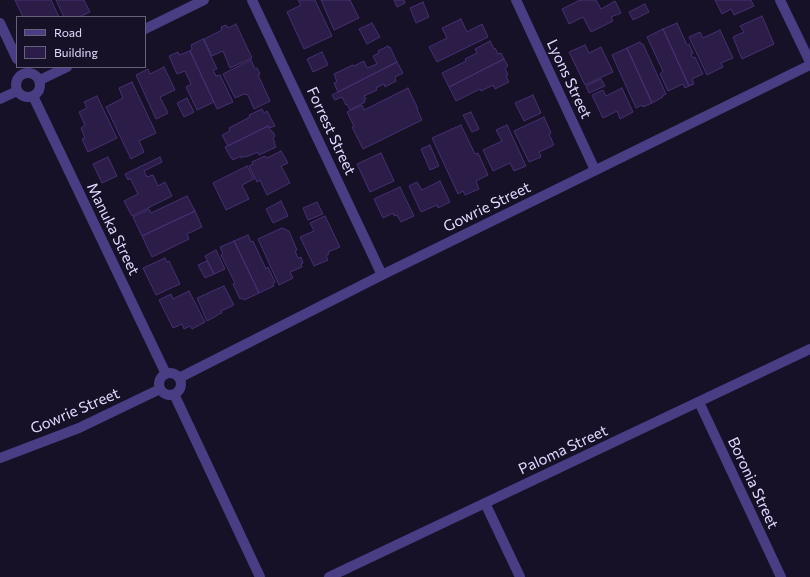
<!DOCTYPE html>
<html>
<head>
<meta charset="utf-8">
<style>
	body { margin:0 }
	#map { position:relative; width:810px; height:577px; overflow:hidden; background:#171127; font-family:Commissioner,sans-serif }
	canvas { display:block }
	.legend { position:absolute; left:16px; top:16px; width:130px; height:52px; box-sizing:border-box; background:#171127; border:1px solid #68617d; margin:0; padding:5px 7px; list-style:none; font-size:12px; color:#e1d8fe }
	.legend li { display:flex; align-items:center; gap:8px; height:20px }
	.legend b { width:20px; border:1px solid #68617d }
</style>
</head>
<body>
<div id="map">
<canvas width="810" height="577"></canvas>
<ul class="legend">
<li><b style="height:5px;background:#493d84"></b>Road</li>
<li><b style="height:11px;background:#2b1d47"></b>Building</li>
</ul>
</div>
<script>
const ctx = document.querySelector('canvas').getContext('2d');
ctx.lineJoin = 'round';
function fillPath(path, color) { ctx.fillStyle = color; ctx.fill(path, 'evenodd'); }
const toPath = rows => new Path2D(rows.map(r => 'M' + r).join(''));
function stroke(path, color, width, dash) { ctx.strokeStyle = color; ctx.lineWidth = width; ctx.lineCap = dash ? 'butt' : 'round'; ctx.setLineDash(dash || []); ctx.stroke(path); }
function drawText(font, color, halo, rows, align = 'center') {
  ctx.font = font + ' Commissioner,sans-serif'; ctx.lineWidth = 3; ctx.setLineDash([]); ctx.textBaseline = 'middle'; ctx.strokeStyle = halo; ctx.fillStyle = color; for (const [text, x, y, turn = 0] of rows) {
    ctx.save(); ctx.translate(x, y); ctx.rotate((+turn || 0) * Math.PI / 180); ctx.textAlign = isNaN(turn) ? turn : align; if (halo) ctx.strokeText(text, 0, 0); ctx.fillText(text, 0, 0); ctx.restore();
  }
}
const building = toPath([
	[15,0,51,0,59,17,23,17,15,0],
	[56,0,84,0,90,12,79,17,64,17,56,0],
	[298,0,315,0,332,36,304,49,287,12,301,5,298,0],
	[321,0,350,0,359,18,334,30,321,0],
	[394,0,404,0,405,3,397,7,394,0],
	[580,0,596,0,601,9,615,1,621,13,611,17,613,21,591,32,583,17,569,24,562,9,580,0],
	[715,0,751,0,754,6,734,15,731,9,722,14,715,0],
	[423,2,429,17,416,23,410,8,423,2],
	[645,4,649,12,633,20,629,12,645,4],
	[762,16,774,44,742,59,733,37,744,32,740,26,762,16],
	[461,19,467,32,482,24,488,37,437,62,429,47,447,38,442,28,461,19],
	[372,23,380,37,367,44,359,29,372,23],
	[677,23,687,45,689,44,693,53,691,54,693,58,695,57,703,74,692,79,694,84,689,86,663,29,677,23],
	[236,24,252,58,230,68,223,51,212,56,204,39,222,30,221,27,226,25,228,28,236,24],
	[663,29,689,86,685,88,683,84,668,91,660,74,663,71,647,37,663,29],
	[720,30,733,58,721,63,723,67,707,75,689,37,700,32,703,38,720,30],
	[203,39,217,69,213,70,216,76,220,75,233,102,217,109,190,51,192,49,191,45,203,39],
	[490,41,494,49,495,48,498,54,501,53,504,59,449,87,442,73,466,61,465,59,477,53,475,49,490,41],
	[640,42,641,44,643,44,666,94,662,96,663,97,652,103,627,48,640,42],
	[585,45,589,53,601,47,613,72,585,85,569,52,585,45],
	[388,46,389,48,390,47,397,62,338,92,334,83,337,82,334,74,353,65,354,66,364,61,367,68,377,64,373,56,379,53,378,51,388,46],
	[627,48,652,103,643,107,642,105,636,108,612,55,627,48],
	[190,51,214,102,197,110,186,87,191,84,185,71,177,74,169,56,178,52,179,55,190,51],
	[322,52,328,65,313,72,307,59,322,52],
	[504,59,508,66,505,68,508,75,506,76,509,82,495,89,493,85,481,91,480,89,456,101,449,87,504,59],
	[251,60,255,69,257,68,260,74,258,75,270,101,254,109,248,95,244,94,235,98,223,74,251,60],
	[397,62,403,73,395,77,396,81,385,87,384,84,376,88,377,90,364,96,366,99,364,99,365,102,350,110,347,104,346,105,342,97,335,100,332,95,397,62],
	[164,67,175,90,160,97,168,113,156,119,136,75,148,69,150,74,164,67],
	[601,79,605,86,589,93,586,86,601,79],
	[132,82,156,133,139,141,144,152,131,159,106,107,123,98,119,88,132,82],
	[408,88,418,109,417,109,422,120,363,149,352,127,354,126,347,112,362,105,364,110,408,88],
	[622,88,633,112,620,119,617,111,603,118,592,95,603,90,606,96,622,88],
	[533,95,541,113,524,121,515,103,533,95],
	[97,96,117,138,88,152,82,139,85,138,81,128,85,125,79,112,87,108,84,102,97,96],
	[187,98,194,112,184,117,177,103,187,98],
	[262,109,264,113,267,111,275,126,269,128,268,126,228,146,222,135,230,131,229,128,250,117,249,115,262,109],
	[471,112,479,129,472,132,463,115,471,112],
	[544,117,551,133,549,134,554,145,539,152,541,157,529,162,514,131,544,117],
	[461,125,475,154,478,153,488,175,476,181,479,189,465,195,463,191,458,194,432,138,461,125],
	[507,125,526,166,514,171,510,163,493,171,483,150,502,141,496,130,507,125],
	[268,126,272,132,273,132,275,136,273,138,275,143,274,143,276,147,259,155,258,152,246,157,245,156,241,158,241,156,233,160,232,158,231,158,225,147,268,126],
	[430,145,439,166,430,170,421,149,430,145],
	[281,151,288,163,281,166,290,183,267,195,260,180,257,182,249,166,253,164,252,162,265,156,267,158,281,151],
	[381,153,394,181,370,192,357,164,381,153],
	[108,157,117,176,102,183,93,164,108,157],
	[160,157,162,162,144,171,147,177,153,175,158,186,165,182,172,196,132,216,124,201,138,194,130,178,128,180,125,174,160,157],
	[247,166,254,179,242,185,249,199,226,210,213,183,247,166],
	[440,181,450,202,438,208,437,205,421,212,409,186,417,182,422,190,440,181],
	[400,187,414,216,401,222,397,215,394,216,393,213,383,218,374,199,400,187],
	[187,196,195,211,142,236,133,217,149,209,151,213,187,196],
	[281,201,288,216,273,223,266,209,281,201],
	[317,202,323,214,308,220,303,208,317,202],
	[195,211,202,227,187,234,189,239,152,257,142,236,195,211],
	[325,216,340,247,328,252,329,254,326,256,328,260,314,266,300,237,314,231,310,223,325,216],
	[282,228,289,231,297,250,295,251,298,258,301,257,303,263,301,264,302,267,290,272,293,278,279,285,258,239,282,228],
	[248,235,251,242,253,241,266,269,268,267,275,282,273,284,274,286,259,293,234,241,248,235],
	[234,241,259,293,244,300,242,298,240,299,233,284,235,283,221,255,223,254,220,247,234,241],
	[216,250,225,269,214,274,205,256,216,250],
	[165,258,167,262,169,261,180,284,156,295,143,268,165,258],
	[207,261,214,274,205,278,198,265,207,261],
	[224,286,234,305,221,311,222,313,218,314,218,315,207,321,197,298,224,286],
	[189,291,205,322,192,329,190,326,184,329,182,324,173,328,159,300,171,294,173,299,189,291]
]);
fillPath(building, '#2b1d47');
stroke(building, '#463073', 1);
stroke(toPath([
	[252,0,382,275],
	[516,0,595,170],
	[780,0,810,62],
	[0,23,17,59],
	[145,29,204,0],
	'16 85a12 12 0 1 1 24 0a12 12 0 1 1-24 0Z',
	[40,80,67,67],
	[33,96,166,374],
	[0,99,17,91],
	'159 384a11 11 0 1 1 22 0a11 11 0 1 1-22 0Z',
	[179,378,382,275,810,65],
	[174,394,260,577],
	[699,402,781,577],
	[0,458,79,428,160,389],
	[485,503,520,577],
	[329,577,810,349]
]), '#493d84', 10);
drawText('15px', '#e1d8fe', '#171127', [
	["Lyons Street",569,79,65],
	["Forrest Street",331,131,65],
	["Gowrie Street",487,207,-26],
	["Manuka Street",113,229,64],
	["Gowrie Street",75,411,-23],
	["Paloma Street",563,450,-25],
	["Boronia Street",753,483,65]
]);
</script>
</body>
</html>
